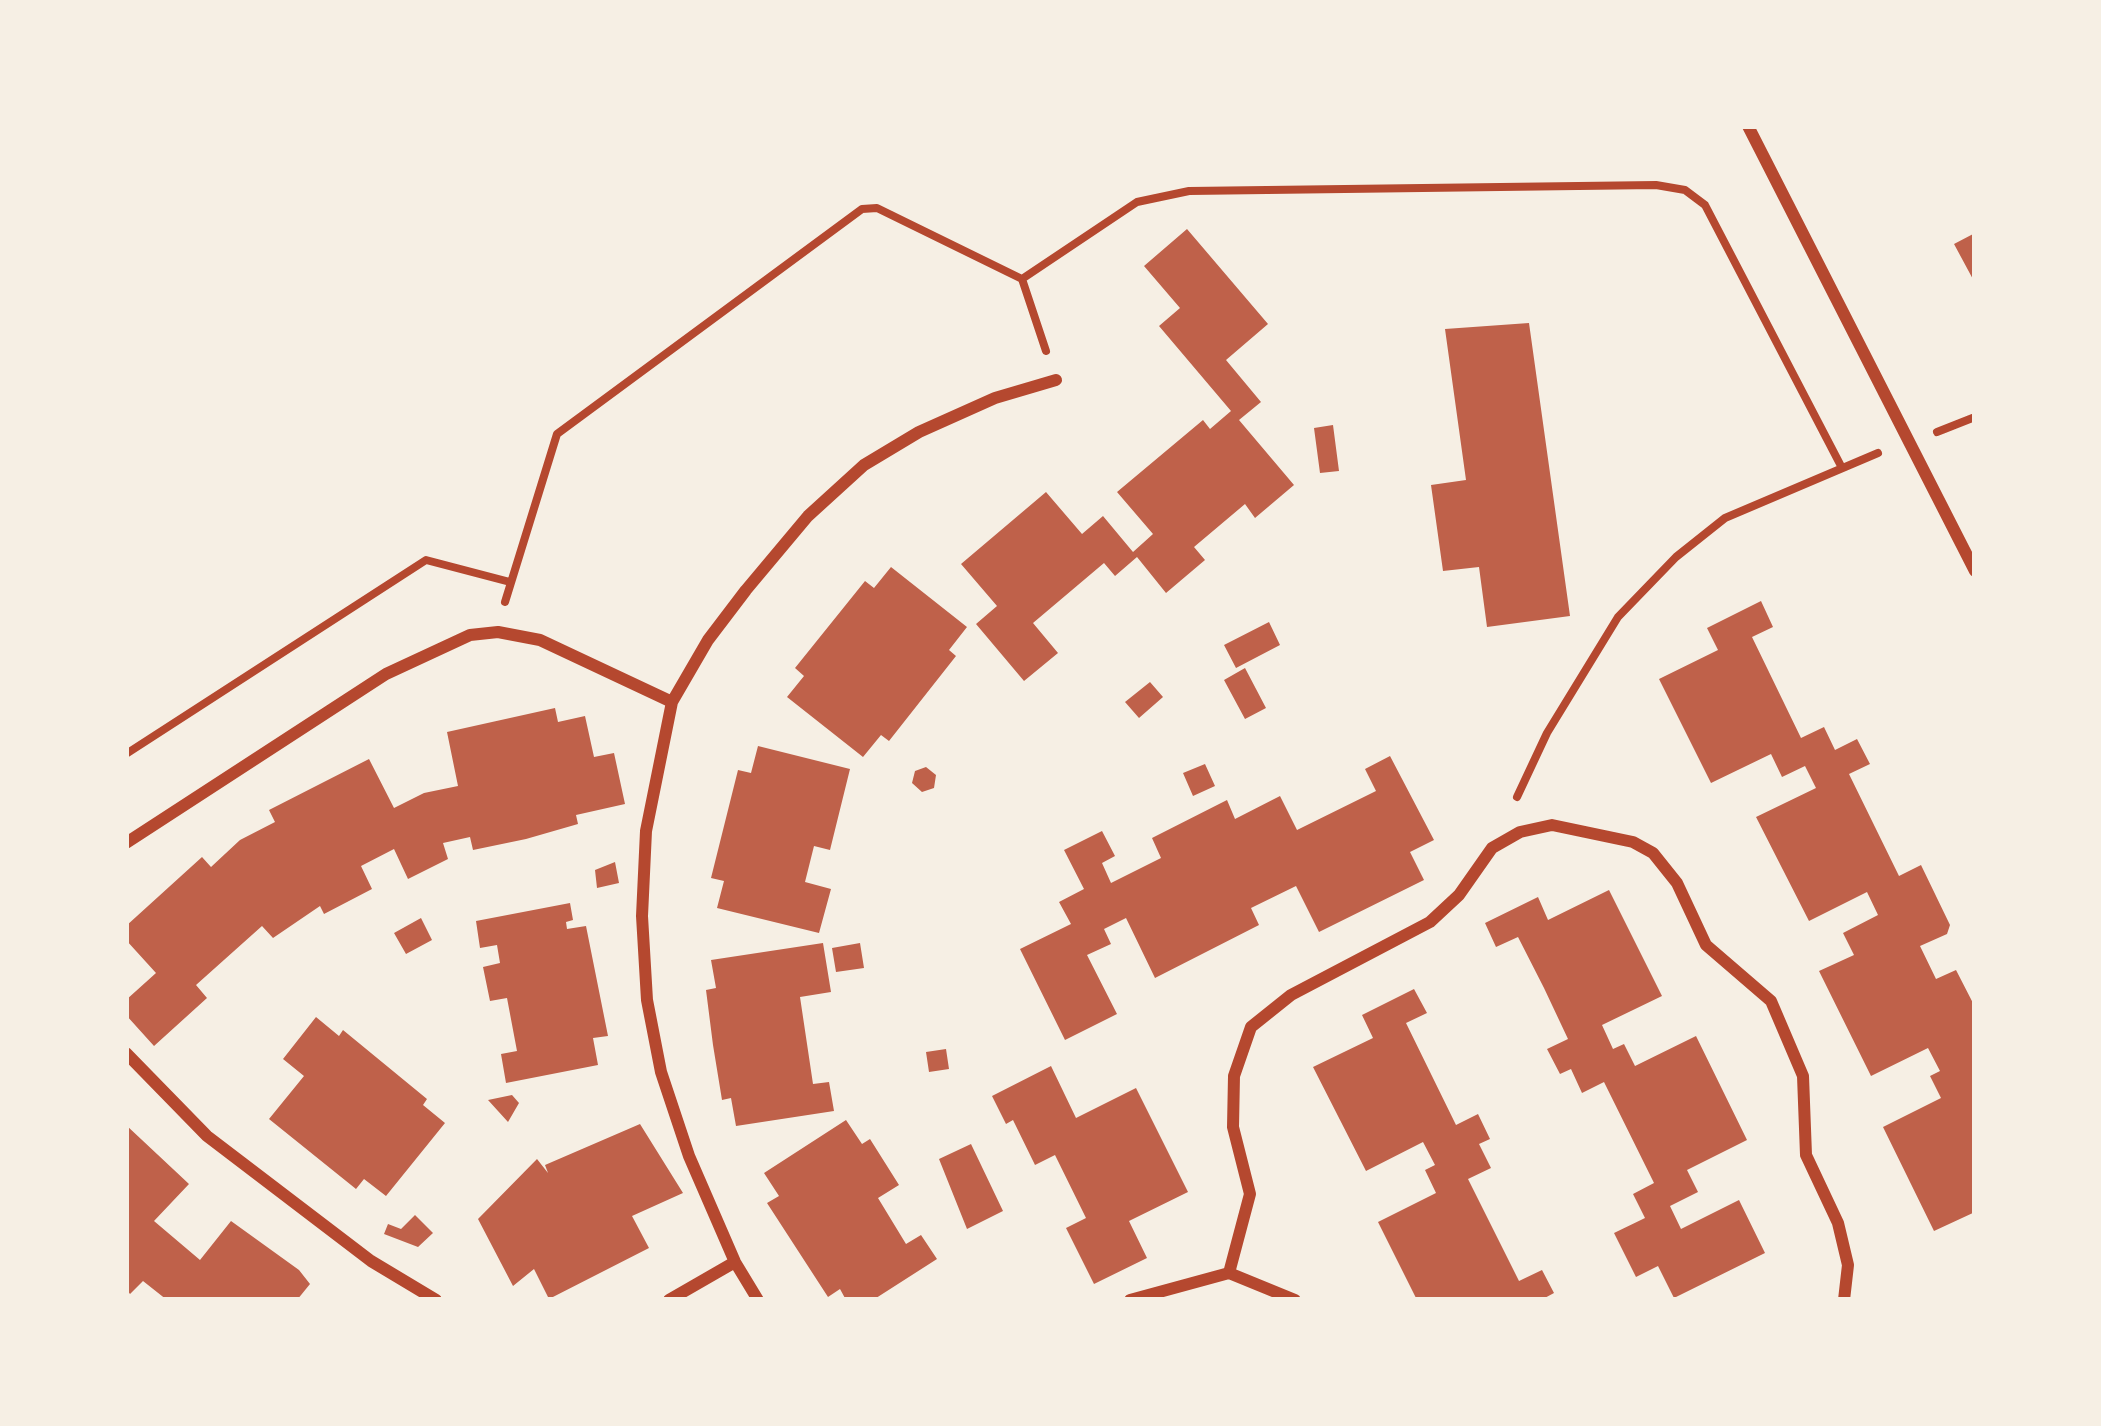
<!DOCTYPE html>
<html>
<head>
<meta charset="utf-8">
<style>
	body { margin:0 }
	#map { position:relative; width:2101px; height:1426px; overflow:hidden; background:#f6efe4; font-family:"DejaVu Sans",sans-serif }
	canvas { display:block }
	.frame { position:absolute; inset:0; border:129px solid #f6efe4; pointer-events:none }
</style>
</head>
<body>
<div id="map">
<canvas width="2101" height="1426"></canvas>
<div class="frame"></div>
</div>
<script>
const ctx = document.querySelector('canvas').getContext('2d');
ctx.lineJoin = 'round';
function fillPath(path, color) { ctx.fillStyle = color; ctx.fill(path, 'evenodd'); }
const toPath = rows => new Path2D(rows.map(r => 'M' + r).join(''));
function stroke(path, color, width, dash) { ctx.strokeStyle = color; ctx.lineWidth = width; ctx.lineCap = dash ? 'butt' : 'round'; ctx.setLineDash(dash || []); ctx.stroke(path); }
fillPath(toPath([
	[1187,229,1268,324,1226,360,1261,402,1239,420,1294,485,1255,518,1245,504,1194,547,1205,560,1166,593,1137,557,1115,576,1104,563,1033,623,1058,653,1024,681,976,624,997,606,961,564,1046,492,1082,534,1103,516,1133,552,1153,534,1117,492,1203,420,1210,429,1231,411,1159,326,1180,308,1144,266],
	[1975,233,1975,283,1954,244],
	[1529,323,1570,616,1487,627,1479,567,1443,571,1431,485,1466,480,1445,329],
	[1333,425,1339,471,1320,473,1314,428],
	[891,567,967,627,949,650,956,656,889,741,881,735,863,757,787,697,804,676,795,668,865,581,874,588],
	[1761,601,1773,627,1752,637,1801,738,1824,727,1835,750,1857,739,1870,764,1849,774,1899,876,1921,865,1950,925,1947,934,1920,946,1936,979,1956,970,1975,1007,1975,1212,1934,1231,1883,1127,1941,1098,1930,1076,1940,1071,1928,1048,1871,1076,1819,971,1854,955,1843,933,1878,915,1867,892,1809,921,1756,817,1816,788,1805,766,1782,777,1771,754,1711,783,1659,679,1718,650,1707,628],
	[1269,622,1280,645,1236,668,1224,645],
	[1245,668,1266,708,1245,719,1224,680],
	[1150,682,1163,697,1139,718,1125,702],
	[555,708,558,722,585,716,594,757,614,753,625,804,576,815,578,824,526,839,473,850,470,837,443,843,448,859,408,879,394,849,361,866,372,889,324,914,320,906,273,938,262,926,196,985,207,998,154,1046,126,1015,126,1000,156,973,126,940,126,926,202,857,211,867,240,840,275,822,269,810,369,759,394,808,424,793,458,786,447,732],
	[758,746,850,769,830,850,814,846,805,882,831,889,819,933,717,908,724,881,711,878,738,770,751,773],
	[1390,756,1434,840,1410,852,1424,880,1319,932,1296,886,1251,908,1259,925,1155,978,1126,918,1104,929,1111,944,1087,955,1117,1014,1065,1040,1020,949,1071,924,1059,902,1084,889,1064,850,1102,831,1115,856,1102,863,1111,883,1161,858,1152,838,1227,800,1235,819,1280,796,1297,830,1376,791,1365,769],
	[1205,764,1215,786,1193,796,1183,773],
	[926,767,936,775,934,788,922,792,912,783,915,771],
	[615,862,619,883,597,888,595,870],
	[1609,890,1662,996,1602,1025,1613,1049,1624,1044,1635,1066,1696,1036,1747,1140,1687,1170,1698,1192,1670,1206,1681,1229,1739,1200,1765,1253,1674,1298,1658,1266,1636,1277,1614,1233,1645,1218,1633,1194,1654,1183,1604,1082,1582,1093,1571,1069,1560,1074,1547,1049,1568,1039,1544,988,1518,937,1496,947,1485,923,1538,897,1548,920],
	[570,903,573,920,566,922,567,929,586,926,608,1036,593,1038,598,1065,506,1083,501,1054,517,1051,507,998,490,1001,483,967,500,963,497,945,480,948,476,921],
	[421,918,432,940,406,954,394,933],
	[823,943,831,992,800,997,813,1084,829,1082,834,1111,736,1126,731,1098,722,1100,713,1045,706,990,716,988,711,960],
	[860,943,864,968,836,972,832,948],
	[1414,989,1427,1013,1406,1023,1456,1125,1478,1114,1490,1139,1479,1144,1491,1168,1468,1179,1519,1281,1542,1270,1554,1293,1541,1300,1417,1300,1378,1222,1436,1193,1425,1170,1435,1165,1423,1142,1366,1171,1313,1067,1373,1038,1362,1015],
	[316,1017,339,1036,343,1030,427,1099,423,1105,445,1123,386,1196,364,1179,356,1189,269,1119,304,1076,283,1059],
	[946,1049,949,1069,929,1072,926,1052],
	[1051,1066,1076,1118,1136,1088,1188,1192,1129,1221,1147,1258,1094,1284,1066,1228,1086,1218,1055,1155,1035,1165,1013,1120,1006,1124,992,1096],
	[512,1095,519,1103,508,1122,488,1100],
	[846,1120,862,1144,870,1139,899,1185,878,1198,906,1244,921,1235,937,1259,873,1300,846,1300,840,1289,828,1297,767,1203,779,1196,764,1173],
	[640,1124,683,1193,632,1216,649,1248,549,1299,534,1269,513,1286,478,1219,537,1159,548,1173,545,1165],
	[126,1125,189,1184,154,1221,200,1260,231,1221,299,1270,310,1284,297,1300,167,1300,143,1281,130,1294,126,1289],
	[971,1144,1003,1211,967,1229,939,1159],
	[415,1215,433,1233,418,1247,384,1234,388,1224,401,1229]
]), '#bf614a');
stroke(toPath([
	[1022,279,1046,351],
	[1937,432,1975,417],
	[505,602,557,434,862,209,877,208,1022,279,1137,202,1189,191,1656,185,1685,190,1705,205,1841,466],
	[126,754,426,560,510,582],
	[1517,797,1547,733,1618,617,1676,557,1725,518,1878,453]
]), '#b5482f', 8);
stroke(toPath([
	[1748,126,1975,571],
	[126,843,386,674,470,635,498,632,540,640,672,702],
	[126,1053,207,1136,371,1261,436,1300],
	[1229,1273,1250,1194,1233,1127,1234,1076,1251,1027,1291,995,1430,922,1459,895,1492,848,1520,832,1552,825,1633,842,1653,853,1677,883,1706,945,1771,1001,1803,1076,1806,1155,1838,1223,1848,1265,1844,1300],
	[669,1300,735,1262],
	[758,1300,735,1262,689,1156,661,1072,647,1000,642,916,646,831,672,702,708,640,746,590,808,516,864,465,919,432,995,398,1056,380],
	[1130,1300,1229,1273,1295,1300]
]), '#b5482f', 12);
</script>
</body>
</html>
